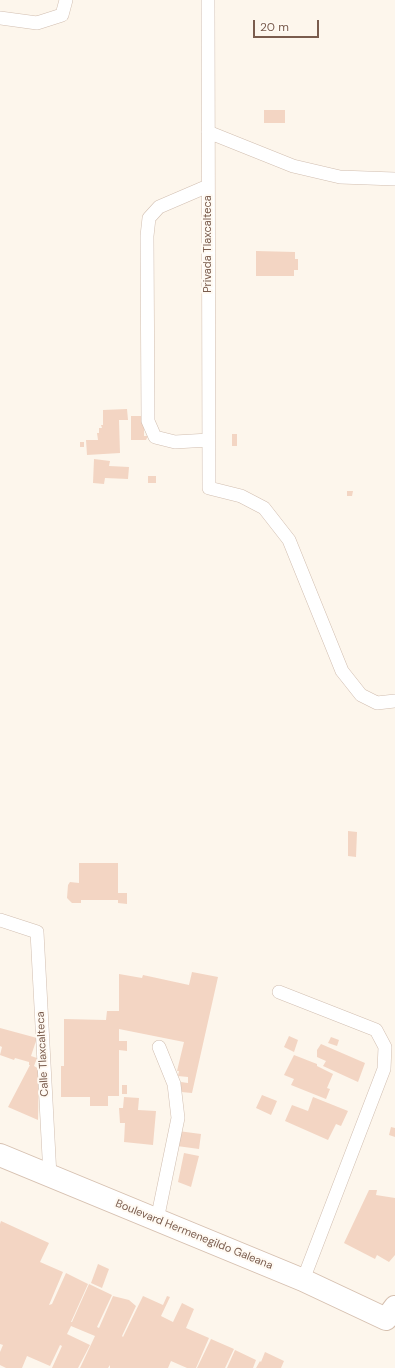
<!DOCTYPE html>
<html>
<head>
<meta charset="utf-8">
<style>
	body { margin:0 }
	#map { position:relative; width:395px; height:1368px; overflow:hidden; background:#fdf6ec; font-family:"DM Sans",sans-serif }
	canvas { display:block }
	.scale { position:absolute; left:253px; top:20px; width:66px; height:18px; box-sizing:border-box; border:2px solid #7a5c4d; border-top:0; padding-left:5px; font-size:12px; line-height:14px; white-space:nowrap; color:#7a5c4d; -webkit-text-stroke:3px #fffaf3; paint-order:stroke }
</style>
</head>
<body>
<div id="map">
<canvas width="395" height="1368"></canvas>
<div class="scale">20 m</div>
</div>
<script>
const ctx = document.querySelector('canvas').getContext('2d');
ctx.lineJoin = 'round';
function fillPath(path, color) { ctx.fillStyle = color; ctx.fill(path, 'evenodd'); }
const toPath = rows => new Path2D(rows.map(r => 'M' + r).join(''));
function stroke(path, color, width, dash) { ctx.strokeStyle = color; ctx.lineWidth = width; ctx.lineCap = dash ? 'butt' : 'round'; ctx.setLineDash(dash || []); ctx.stroke(path); }
function drawText(font, color, halo, rows, align = 'center') {
  ctx.font = font + ' "DM Sans",sans-serif'; ctx.lineWidth = 4; ctx.setLineDash([]); ctx.textBaseline = 'middle'; ctx.strokeStyle = halo; ctx.fillStyle = color; for (const [text, x, y, turn = 0] of rows) {
    ctx.save(); ctx.translate(x, y); ctx.rotate((+turn || 0) * Math.PI / 180); ctx.textAlign = isNaN(turn) ? turn : align; if (halo) ctx.strokeText(text, 0, 0); ctx.fillText(text, 0, 0); ctx.restore();
  }
}
fillPath(toPath([
	[264,110,285,110,285,123,264,123],
	[256,251,295,252,295,259,298,259,298,270,294,270,294,276,256,276],
	[127,409,128,420,119,420,120,453,87,455,86,440,98,440,97,433,99,433,99,428,102,428,101,425,103,425,103,410],
	[131,416,144,416,144,436,148,436,146,440,131,440],
	[232,434,237,434,237,446,232,446],
	[80,442,84,442,84,447,80,447],
	[94,459,110,461,109,466,129,467,128,479,105,478,104,484,93,483],
	[148,476,156,476,156,483,148,483],
	[347,491,353,491,352,496,347,496],
	[348,831,357,832,356,857,348,856],
	[79,863,118,863,118,893,127,893,127,904,118,903,118,900,81,900,81,903,72,903,67,898,68,885,70,882,79,883],
	[192,972,218,977,192,1093,181,1092,181,1082,188,1083,188,1077,178,1076,179,1071,177,1071,184,1042,119,1029,119,1041,127,1041,127,1051,119,1050,119,1096,108,1096,108,1106,90,1106,90,1097,61,1097,61,1066,64,1066,64,1019,106,1020,107,1011,119,1011,119,974,142,978,143,975,189,985],
	[0,1028,37,1038,31,1056,37,1058,34,1066,39,1069,38,1120,8,1107,30,1065,29,1065,29,1062,15,1058,14,1060,0,1055,2,1047,0,1046],
	[289,1036,298,1040,294,1052,284,1047],
	[331,1037,339,1040,337,1046,328,1043],
	[321,1044,365,1063,358,1082,323,1066,326,1061,317,1057,317,1050],
	[294,1055,317,1064,317,1066,333,1074,327,1088,330,1089,326,1099,291,1085,294,1079,284,1075],
	[122,1085,127,1085,127,1094,122,1094],
	[262,1095,277,1101,271,1115,256,1108],
	[124,1097,139,1098,138,1110,156,1111,153,1145,124,1142,125,1123,120,1123,119,1108,123,1108],
	[313,1097,348,1111,341,1126,336,1124,328,1140,285,1121,292,1105,308,1111],
	[391,1127,395,1128,395,1137,389,1135],
	[178,1131,201,1134,199,1149,177,1146],
	[184,1153,199,1156,191,1187,178,1182],
	[369,1190,377,1190,376,1195,395,1198,395,1255,389,1262,377,1255,375,1259,344,1243],
	[1,1221,49,1243,40,1262,63,1272,49,1305,52,1304,66,1273,88,1284,71,1322,72,1322,89,1284,112,1295,97,1327,99,1328,113,1296,129,1300,136,1306,122,1336,123,1337,143,1296,163,1305,167,1296,170,1297,161,1316,173,1322,182,1303,194,1309,186,1328,209,1338,196,1368,187,1368,171,1361,168,1368,110,1368,110,1365,108,1368,80,1368,95,1336,71,1326,67,1334,90,1345,78,1368,52,1368,62,1346,60,1345,50,1366,27,1356,22,1368,6,1368,0,1365,0,1352,3,1345,0,1344,0,1224],
	[98,1264,109,1269,102,1288,91,1283],
	[211,1339,234,1349,225,1368,197,1368],
	[235,1350,256,1360,253,1368,227,1368],
	[265,1352,284,1361,281,1368,256,1368,260,1361,261,1362]
]), '#f3d5c3');
const service = toPath([
	[208,0,209,488,241,496,264,508,289,540,342,671,361,695,377,703,395,701],
	[0,18,37,23,62,15,66,0],
	[208,132,293,166,340,177,395,179],
	[208,186,159,207,149,218,147,236,148,421,155,437,175,442,209,440],
	[0,920,37,932,50,1176],
	[279,992,376,1030,385,1047,384,1069,303,1280],
	[157,1220,178,1118,174,1084,159,1047]
]);
const secondary = toPath([
	[0,1155,303,1280,386,1319,395,1307]
]);
stroke(service, '#d1beb0', 14);
stroke(secondary, '#d6c0b0', 24);
stroke(service, '#fff', 13);
stroke(secondary, '#fff', 22);
drawText('11px', '#7a5c4d', '#fffaf3', [
	["Privada Tlaxcalteca",208,244,-90],
	["Calle Tlaxcalteca",43,1054,-93],
	["Boulevard Hermenegildo Galeana",194,1235,22]
]);
</script>
</body>
</html>
